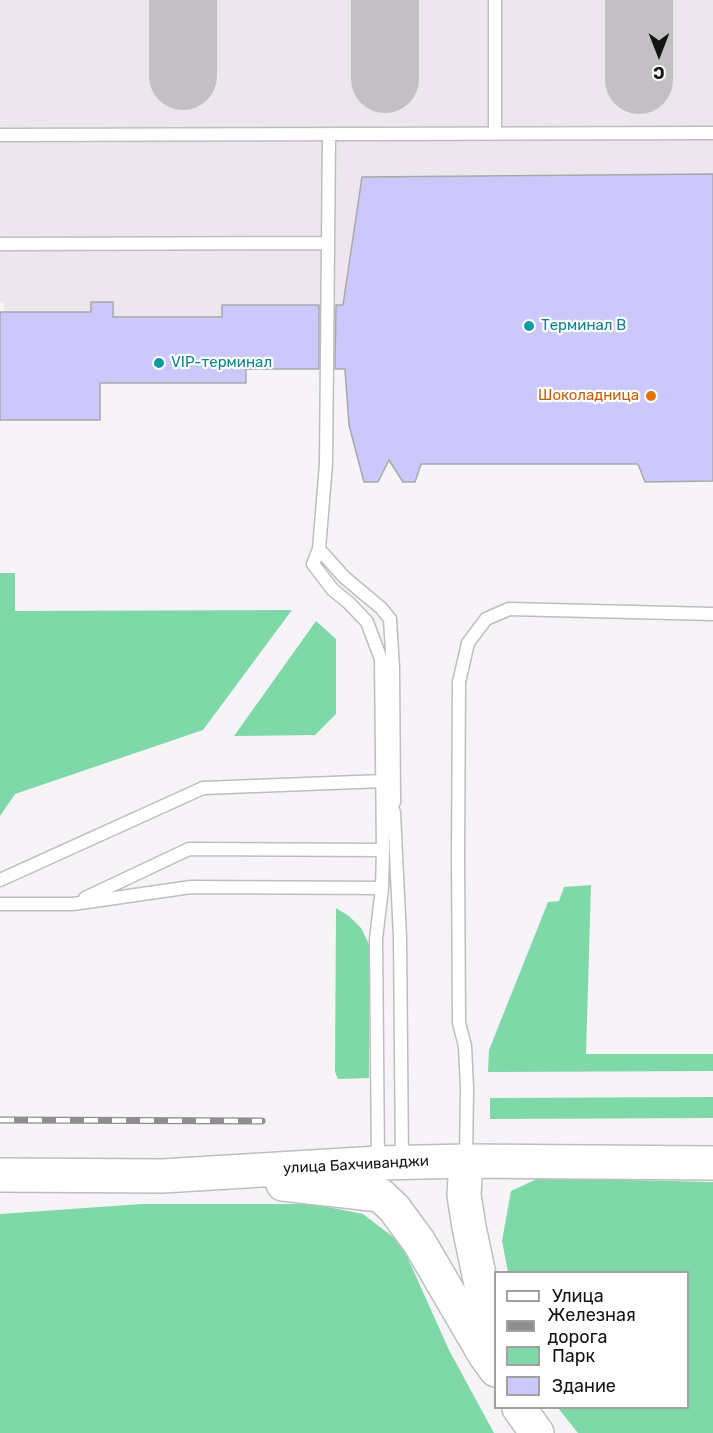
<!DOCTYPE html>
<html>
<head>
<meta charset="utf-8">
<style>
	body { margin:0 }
	#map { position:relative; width:713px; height:1433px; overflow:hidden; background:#f7f4f7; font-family:Rubik,sans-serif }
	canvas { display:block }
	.legend { position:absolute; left:494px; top:1271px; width:195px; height:138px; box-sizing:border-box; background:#fff; border:2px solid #a1a1a1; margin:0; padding:8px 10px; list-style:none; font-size:18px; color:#141414 }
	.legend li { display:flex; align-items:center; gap:12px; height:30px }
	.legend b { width:30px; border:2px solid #a1a1a1 }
	.north { position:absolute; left:629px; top:24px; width:60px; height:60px; -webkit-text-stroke:4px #fff; paint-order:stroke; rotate:180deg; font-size:16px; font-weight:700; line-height:24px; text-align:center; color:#141414 }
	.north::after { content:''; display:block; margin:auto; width:21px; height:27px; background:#141414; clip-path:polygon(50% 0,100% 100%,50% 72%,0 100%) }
</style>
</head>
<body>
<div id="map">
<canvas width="713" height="1433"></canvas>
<ul class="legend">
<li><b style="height:8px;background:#fff"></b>Улица</li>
<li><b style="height:8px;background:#8f8d8f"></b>Железная дорога</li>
<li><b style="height:16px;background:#7ed8a8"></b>Парк</li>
<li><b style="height:16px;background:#cdc8fc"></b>Здание</li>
</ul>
<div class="north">С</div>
</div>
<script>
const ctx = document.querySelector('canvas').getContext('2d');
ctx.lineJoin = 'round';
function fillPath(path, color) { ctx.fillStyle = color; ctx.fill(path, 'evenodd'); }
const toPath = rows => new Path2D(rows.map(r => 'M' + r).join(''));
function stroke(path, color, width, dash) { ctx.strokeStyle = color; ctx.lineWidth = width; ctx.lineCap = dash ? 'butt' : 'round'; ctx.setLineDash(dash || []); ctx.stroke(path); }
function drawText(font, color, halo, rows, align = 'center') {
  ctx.font = font + ' Rubik,sans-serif'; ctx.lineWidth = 4.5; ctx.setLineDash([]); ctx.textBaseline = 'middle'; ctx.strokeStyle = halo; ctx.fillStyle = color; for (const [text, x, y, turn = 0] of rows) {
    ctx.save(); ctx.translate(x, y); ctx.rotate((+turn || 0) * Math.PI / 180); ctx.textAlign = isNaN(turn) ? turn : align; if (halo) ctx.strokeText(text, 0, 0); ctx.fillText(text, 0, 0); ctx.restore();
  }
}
fillPath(toPath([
	[0,0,713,0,713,174,363,177,345,295,345,358,318,356,318,305,222,305,222,317,113,317,113,302,91,303,91,312,4,312,4,302,0,302]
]), '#ede6ef');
fillPath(toPath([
	[0,573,15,573,15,611,292,610,203,730,15,794,0,816],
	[316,621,336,639,336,714,315,735,234,736],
	[591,885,586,1054,713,1054,713,1071,488,1072,489,1050,548,902,559,901,564,887],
	[336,908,349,916,361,928,369,944,369,1078,338,1079,335,1072],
	[713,1097,713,1118,490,1119,490,1098],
	[539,1178,713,1182,713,1433,578,1433,558,1408,688,1408,688,1272,508,1272,502,1241,511,1191],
	[142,1204,313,1204,363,1214,401,1243,449,1350,494,1433,0,1433,0,1214]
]), '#7ed8a8');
stroke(toPath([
	[183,0,183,76],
	[385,79,385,0],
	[639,80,639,0]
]), '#c3c0c3', 68);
const building = toPath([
	[713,174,713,481,645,482,638,464,421,464,415,482,403,482,389,460,378,482,364,482,349,425,345,369,335,369,336,305,343,305,362,177,713,174],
	[91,302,113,302,113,317,222,317,222,305,319,305,319,369,246,369,246,383,100,383,100,420,0,420,0,312,91,312,91,302]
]);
fillPath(building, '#cdc8fc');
stroke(building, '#a8a8ab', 1.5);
const service = toPath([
	[495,0,495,134],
	[0,135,713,133],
	[329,136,326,464,319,549,313,564,333,590,349,603,367,622,381,659,383,850,382,888,376,939,378,1161],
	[0,244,328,243],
	[319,549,344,577,381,608,390,619,393,668,394,802],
	[0,880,203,788,383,781,394,813,400,937,402,1161],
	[85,898,189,849,383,850],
	[0,904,73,904,191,887,382,888],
	[466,1161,467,1087,465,1046,459,1023,458,855,459,682,468,643,486,619,509,609,713,614]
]);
const secondary = toPath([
	[0,1175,162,1176,378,1163,466,1161],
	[283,1184,380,1195,394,1208,419,1242,485,1355,496,1370]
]);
const trunk = toPath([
	[496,1356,469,1227,464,1195,466,1161,713,1163],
	[519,1408,537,1433]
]);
stroke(service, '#bfbdc0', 15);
stroke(secondary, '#bfbdc0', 36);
stroke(trunk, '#bfbdc0', 36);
stroke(service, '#fff', 12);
stroke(secondary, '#fff', 33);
stroke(trunk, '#fff', 33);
const rail = toPath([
	[0,1120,262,1121]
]);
stroke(rail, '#8f8d8f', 7);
stroke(rail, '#fff', 4.5, [14]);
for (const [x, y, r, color] of [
	[529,326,6,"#0f9aa8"],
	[159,363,6,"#0f9aa8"],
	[651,396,6,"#e8710a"]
]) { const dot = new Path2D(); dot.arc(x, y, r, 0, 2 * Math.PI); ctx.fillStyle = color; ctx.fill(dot); stroke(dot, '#fff', 2); }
drawText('15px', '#0d838f', '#fff', [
	["Терминал B",541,326],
	["VIP-терминал",171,363]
], 'left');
drawText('15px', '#c56008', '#fff', [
	["Шоколадница",639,396]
], 'right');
drawText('15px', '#141414', '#fff', [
	["улица Бахчиванджи",356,1165,-3]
]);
</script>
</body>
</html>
